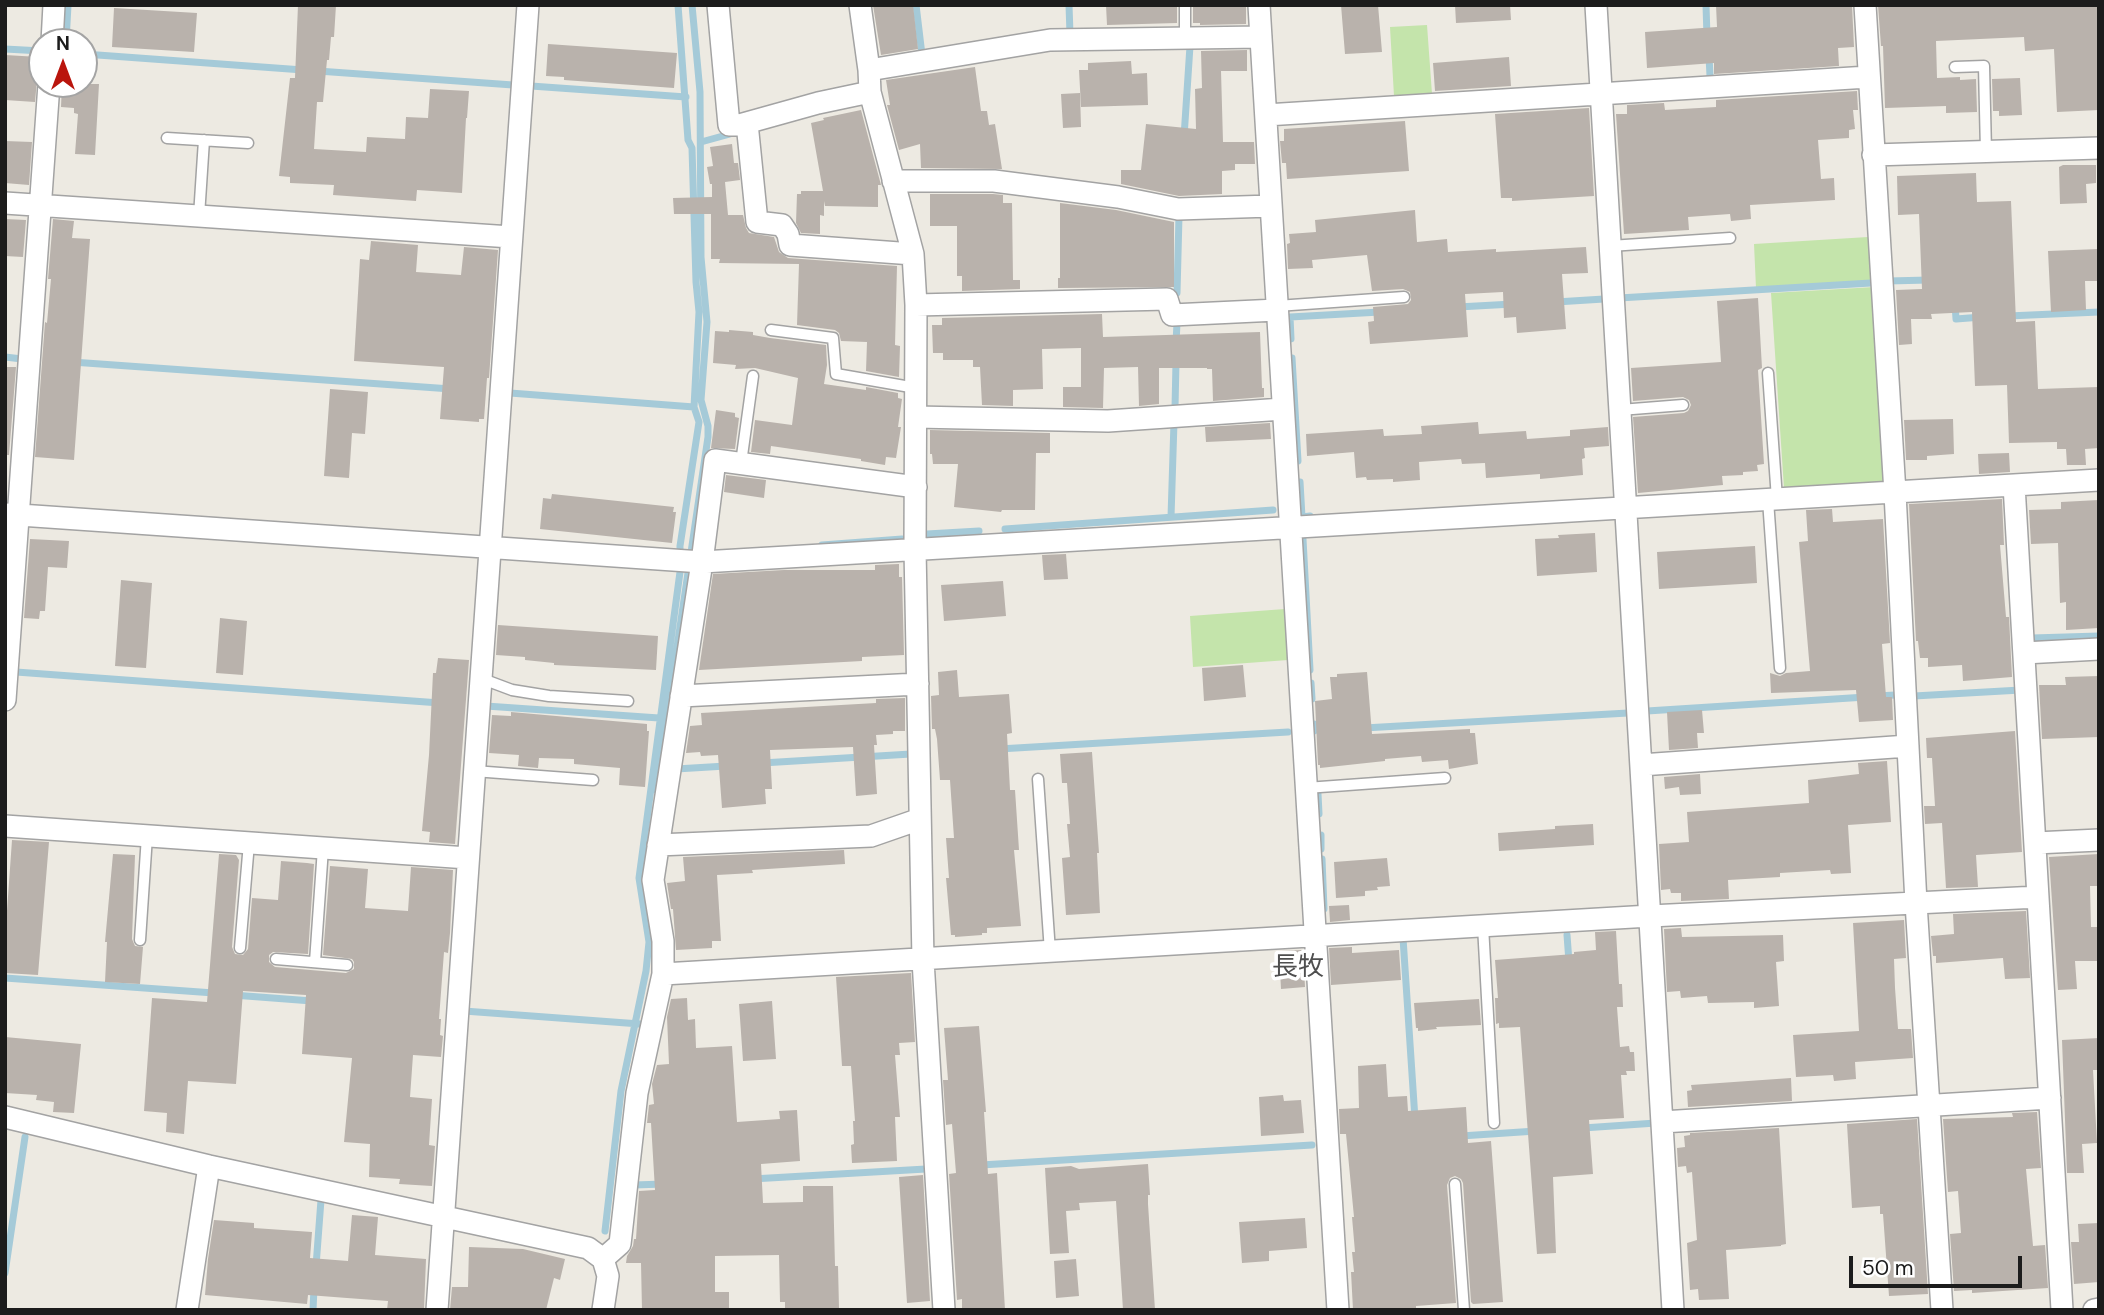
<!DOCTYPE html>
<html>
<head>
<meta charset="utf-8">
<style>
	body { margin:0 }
	#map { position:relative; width:2104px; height:1315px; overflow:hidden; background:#edeae2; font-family:"DM Sans",sans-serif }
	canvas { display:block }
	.frame { position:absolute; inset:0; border:7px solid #1c1c1c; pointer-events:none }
	.north { position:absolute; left:28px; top:28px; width:70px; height:70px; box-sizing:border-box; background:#fff; border:2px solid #a4a4a4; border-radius:50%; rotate:0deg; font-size:19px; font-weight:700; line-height:28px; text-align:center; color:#1c1c1c }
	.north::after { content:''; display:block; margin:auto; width:24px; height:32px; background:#ba150d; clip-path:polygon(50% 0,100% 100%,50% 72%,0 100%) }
	.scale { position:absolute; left:1849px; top:1256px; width:173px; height:32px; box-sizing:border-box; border:4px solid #1c1c1c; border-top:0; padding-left:9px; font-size:21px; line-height:24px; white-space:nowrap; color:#1c1c1c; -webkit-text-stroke:5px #fff; paint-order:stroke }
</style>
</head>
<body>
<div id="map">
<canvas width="2104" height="1315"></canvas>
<div class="frame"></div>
<div class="north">N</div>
<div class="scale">50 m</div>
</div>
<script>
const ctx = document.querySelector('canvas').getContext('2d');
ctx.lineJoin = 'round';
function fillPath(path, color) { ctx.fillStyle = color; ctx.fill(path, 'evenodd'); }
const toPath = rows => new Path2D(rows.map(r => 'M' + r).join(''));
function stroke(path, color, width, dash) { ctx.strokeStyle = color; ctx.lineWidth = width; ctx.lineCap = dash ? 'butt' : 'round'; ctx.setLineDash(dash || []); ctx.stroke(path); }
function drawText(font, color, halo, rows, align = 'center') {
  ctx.font = font + ' "DM Sans","Noto Sans JP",sans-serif'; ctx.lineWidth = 7; ctx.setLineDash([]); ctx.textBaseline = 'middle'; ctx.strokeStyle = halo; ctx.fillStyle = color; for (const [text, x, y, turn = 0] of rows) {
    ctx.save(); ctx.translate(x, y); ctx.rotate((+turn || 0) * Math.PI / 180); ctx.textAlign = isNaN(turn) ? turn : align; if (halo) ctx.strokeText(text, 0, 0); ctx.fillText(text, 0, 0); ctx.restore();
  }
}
fillPath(toPath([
	[1427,25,1432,94,1394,96,1390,27],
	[1868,237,1871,281,1756,288,1754,244],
	[1875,287,1887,478,1883,482,1784,488,1771,293],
	[1285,609,1288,660,1193,667,1190,616]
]), '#c4e4ab');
stroke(toPath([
	[916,5,922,55],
	[1069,5,1070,34],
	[1706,5,1707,37],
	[66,42,68,5],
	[5,49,42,51],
	[84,54,303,70],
	[1709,56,1710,76],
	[318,71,513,85],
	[531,86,686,97],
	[1184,137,1190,46,1185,46],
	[701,142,730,134],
	[1888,281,1929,280],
	[1177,293,1179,216],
	[1619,298,1871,283],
	[1556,302,1604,299],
	[1955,304,1956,319,1982,317],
	[1458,307,1513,304],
	[2008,316,2099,312],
	[1291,339,1290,317,1380,312],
	[1176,343,1177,323,1183,322],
	[5,357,22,359],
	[1292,358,1298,461],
	[72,362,451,389],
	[510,393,694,407],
	[1175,408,1176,362],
	[1300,482,1302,517,1310,516],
	[1171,517,1174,422],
	[1005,529,1273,510],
	[927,534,979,531],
	[1303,539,1310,670],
	[822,545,902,539],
	[2032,638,2099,636],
	[16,672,440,703],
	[1311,683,1312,699],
	[1878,696,1895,695],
	[1914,696,2021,690],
	[486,706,659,718],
	[1647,711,1866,697],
	[1314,724,1314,731],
	[1364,728,1628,713],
	[999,749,1288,732],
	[762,763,911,754],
	[676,769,726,766],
	[656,790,708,437,708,426,701,400,707,322,701,257,700,92,692,5],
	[1318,794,1319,814],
	[1321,835,1321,849],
	[1322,859,1324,909],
	[1567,935,1569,962],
	[1403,938,1415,1119],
	[5,978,214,993],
	[233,995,312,1001],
	[464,1011,640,1024],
	[1583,1128,1656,1123],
	[1461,1136,1536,1131],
	[981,1165,1312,1145],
	[752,1179,926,1169],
	[634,1185,664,1184],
	[605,1231,621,1091,646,971,649,942,639,878,680,572,680,546,699,422,694,407,699,312,696,282,692,148,688,140,678,5],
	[316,1266,321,1200],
	[5,1273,25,1137],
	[313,1310,314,1288]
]), '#a5cad8', 7);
fillPath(toPath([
	[298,5,336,5,334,37,331,37,329,60,327,60,323,102,317,102,314,149,366,152,367,137,405,139,406,117,428,118,430,89,469,91,467,118,466,118,462,193,417,190,416,201,333,195,334,185,290,183,290,177,279,176,290,78,295,78],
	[873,5,913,5,918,49,881,55],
	[1106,5,1177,5,1177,23,1107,25],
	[1193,5,1246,5,1246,24,1200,25,1200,23,1193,23],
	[1341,5,1378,5,1382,52,1345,54],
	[1455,5,1510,5,1511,20,1456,23],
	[1716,5,1852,5,1854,47,1838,48,1839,66,1714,74,1714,63,1647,68,1645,32,1717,27],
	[1878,5,2099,5,2099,110,2057,112,2054,49,2025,51,2024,37,1936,41,1937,78,1960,77,1960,80,1976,79,1977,112,1946,113,1946,106,1885,108,1883,46,1881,46],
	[114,8,197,13,194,52,112,47],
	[548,44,677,53,674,88,564,80,564,77,546,76],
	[1247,50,1247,71,1221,71,1223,142,1254,142,1255,164,1235,164,1235,170,1222,171,1222,194,1179,196,1121,184,1121,170,1141,170,1146,124,1196,129,1195,89,1202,88,1201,51],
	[5,55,39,57,35,102,5,100],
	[1509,57,1511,86,1435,91,1433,63],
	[1131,61,1132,74,1147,73,1148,105,1081,107,1079,70,1088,70,1088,63],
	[975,67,981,111,987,111,989,125,995,124,1002,169,921,168,920,144,899,150,887,105,890,105,886,80],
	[2020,78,2022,115,1999,116,1999,111,1993,111,1992,79],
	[62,84,99,84,95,155,75,154,78,114,74,113,74,108,61,107],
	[1857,91,1858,110,1853,110,1855,129,1849,130,1849,138,1818,140,1821,179,1834,178,1835,200,1750,205,1751,219,1731,221,1730,214,1688,217,1689,230,1624,234,1616,114,1627,114,1627,105,1664,103,1665,110,1716,107,1716,100],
	[1080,93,1081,127,1063,128,1061,94],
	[1589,108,1594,196,1512,201,1512,198,1501,198,1495,114],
	[861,110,881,185,878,185,878,207,825,206,824,201,824,216,820,215,820,234,801,233,796,223,797,194,801,194,801,191,823,191,811,123,824,120,823,118],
	[1405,121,1409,171,1287,179,1286,163,1282,163,1280,141,1284,141,1284,129],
	[5,141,32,142,29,185,5,183],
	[732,144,734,163,738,163,740,180,725,182,728,215,743,215,746,228,749,233,774,237,779,252,788,258,897,266,895,345,900,346,899,377,866,371,867,342,841,341,839,333,835,330,797,325,799,264,719,263,720,259,711,259,711,214,674,214,673,198,712,197,712,184,710,184,707,167,713,166,710,147],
	[2063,165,2096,165,2096,183,2086,184,2087,203,2060,204,2059,167],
	[1976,173,1977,202,2011,201,2016,322,2035,321,2038,389,2099,387,2099,448,2085,449,2086,465,2067,465,2066,449,2057,449,2057,442,2009,443,2007,385,1975,386,1972,312,1931,314,1932,319,1911,319,1912,344,1899,345,1896,290,1922,289,1919,214,1898,215,1897,176],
	[930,194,993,194,1003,195,1003,203,1012,203,1013,280,1020,280,1020,289,962,291,962,276,957,276,957,226,930,226],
	[1060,203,1116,210,1174,222,1174,287,1058,288,1058,278,1060,278],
	[1415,210,1417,242,1447,239,1448,252,1496,249,1496,252,1586,247,1588,273,1562,274,1566,329,1517,333,1516,317,1504,318,1503,292,1465,294,1468,337,1370,344,1368,322,1374,321,1373,307,1408,304,1411,300,1410,292,1403,289,1372,291,1367,255,1312,260,1313,268,1288,269,1287,244,1290,243,1289,234,1316,232,1315,220],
	[5,219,26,220,23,257,5,256],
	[53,219,74,221,72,238,90,239,74,460,35,457,45,322,47,323,51,279,48,279],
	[371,241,418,245,416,272,461,275,464,247,498,250,489,378,487,378,484,419,479,419,479,422,440,419,444,367,354,361,360,259,369,260],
	[2099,249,2099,281,2085,281,2086,310,2051,312,2048,251],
	[1758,298,1762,368,1758,370,1764,464,1757,465,1758,471,1743,472,1743,475,1722,476,1723,485,1638,493,1633,417,1684,413,1688,411,1691,405,1689,400,1683,397,1633,401,1631,368,1721,362,1717,301],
	[1102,314,1103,337,1260,332,1262,388,1264,388,1264,397,1213,401,1212,369,1207,369,1207,368,1159,368,1159,404,1139,406,1138,367,1104,368,1103,408,1063,407,1063,387,1081,387,1081,348,1042,349,1043,389,1013,390,1013,406,982,405,980,367,973,367,973,360,943,360,943,353,933,353,932,325,942,325,942,318],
	[729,330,753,332,753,335,770,338,826,345,827,365,824,384,866,390,866,387,898,393,898,398,902,399,898,427,901,427,896,458,886,457,885,465,861,461,861,459,771,446,770,454,751,452,755,420,792,425,798,378,755,368,735,369,736,365,713,363,715,331,729,332],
	[5,367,16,367,9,455,5,455],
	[330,389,368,392,365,434,352,433,349,478,324,476],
	[716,410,735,413,735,417,739,418,735,449,711,448],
	[1953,419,1954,454,1927,456,1927,460,1906,460,1904,420],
	[1478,422,1479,434,1526,431,1527,439,1570,436,1570,430,1608,427,1609,446,1584,448,1585,458,1582,459,1583,475,1540,479,1540,474,1486,478,1485,463,1462,464,1461,459,1419,462,1420,480,1393,482,1393,479,1367,480,1366,477,1356,478,1354,452,1307,456,1306,434,1383,429,1384,436,1422,434,1421,426],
	[1270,423,1271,439,1206,442,1205,427],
	[930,430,1050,433,1050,453,1036,453,1035,510,1002,510,1001,512,954,507,958,464,933,464,932,454,930,454],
	[2009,453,2010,472,1979,474,1978,454],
	[726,475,766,480,764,498,724,492],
	[552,494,674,507,673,512,676,512,672,543,540,529,543,498,551,499],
	[2002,499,2004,545,2000,545,2006,617,2009,617,2012,677,1963,681,1962,665,1928,667,1928,658,1920,658,1918,641,1916,641,1909,504],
	[2099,500,2099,628,2066,630,2066,602,2060,603,2058,543,2031,544,2029,510,2061,509,2061,502],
	[1832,509,1833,522,1883,519,1890,643,1882,644,1886,697,1892,697,1893,720,1859,722,1856,690,1771,693,1770,673,1780,676,1786,673,1810,671,1799,542,1808,541,1806,510],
	[1595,533,1597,572,1537,576,1535,539,1559,538,1558,535],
	[30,539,69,541,67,568,48,567,45,611,40,611,39,619,24,618],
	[1755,546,1757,583,1659,589,1657,552],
	[1066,554,1068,579,1044,580,1042,555],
	[899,564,899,577,902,577,904,655,862,657,862,661,699,670,713,574,784,570,875,570,875,565],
	[121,580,152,583,146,668,115,666],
	[1003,581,1006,616,944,621,941,585],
	[220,618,247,621,243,675,216,673],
	[498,625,658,636,656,670,554,665,554,663,525,660,525,657,496,655],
	[438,658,469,660,455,844,429,842,430,832,422,831,429,755,433,673,436,673],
	[1243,665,1246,697,1204,701,1202,668],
	[957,670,959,697,1009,694,1012,733,1007,734,1010,790,1015,790,1019,850,1014,850,1021,926,987,928,987,933,982,933,982,935,955,937,955,935,951,935,946,878,949,878,946,838,954,838,950,780,940,780,937,739,935,729,932,729,931,696,939,695,938,672],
	[1367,672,1372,734,1470,729,1470,733,1475,733,1478,764,1449,769,1448,760,1422,762,1421,756,1385,759,1385,761,1320,768,1320,765,1318,765,1315,701,1332,699,1330,677,1337,677,1337,674],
	[2099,676,2099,737,2042,739,2039,685,2066,685,2065,677],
	[905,698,905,731,893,731,893,734,876,735,877,745,874,745,877,794,856,796,853,747,770,750,772,789,765,789,766,804,722,808,718,755,701,756,700,752,686,753,690,726,702,725,701,713,876,703,876,699],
	[1702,710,1704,733,1697,733,1698,748,1669,750,1667,712],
	[511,712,647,724,647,731,649,731,645,787,619,785,620,768,574,764,574,759,539,758,538,768,518,766,519,755,489,753,492,715,511,716],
	[2015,731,2022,852,1976,855,1978,887,1946,888,1942,823,1925,824,1924,806,1935,806,1932,758,1927,758,1926,738],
	[1092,752,1099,853,1097,853,1100,913,1066,915,1062,858,1070,857,1067,824,1070,824,1067,783,1062,783,1060,754],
	[1887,761,1891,822,1848,825,1851,873,1831,874,1830,870,1780,873,1780,877,1728,880,1729,899,1681,901,1681,893,1671,893,1670,889,1661,890,1659,844,1689,842,1687,812,1809,803,1808,780,1859,774,1858,763],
	[1700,774,1701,794,1680,795,1679,787,1665,789,1664,777],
	[1593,824,1594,845,1499,851,1498,833,1555,829,1555,826],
	[12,840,49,842,38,975,5,973,5,939],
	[844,850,845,864,752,870,753,873,717,875,721,941,712,941,712,948,676,950,673,909,671,909,667,883,685,881,683,857],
	[113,854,135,855,132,939,135,946,143,947,140,984,105,982,107,942,105,942],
	[219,854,236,855,239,860,232,947,235,954,243,955,248,949,252,898,278,900,281,861,307,863,314,864,308,954,273,952,269,955,269,962,275,967,346,973,354,969,354,962,352,959,323,955,330,866,368,869,365,908,408,911,411,867,453,870,450,933,448,953,444,952,439,1019,441,1019,440,1035,443,1036,441,1057,413,1055,410,1097,432,1099,429,1145,435,1146,432,1186,399,1184,400,1179,369,1177,370,1144,344,1142,352,1058,302,1054,306,995,243,991,236,1084,188,1081,184,1134,166,1132,167,1113,144,1111,152,998,207,1002],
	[2099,854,2099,886,2090,886,2091,927,2099,927,2099,961,2075,961,2077,989,2058,990,2049,857],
	[1387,858,1390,886,1377,887,1378,890,1365,891,1365,896,1336,898,1334,862],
	[1349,905,1350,920,1330,922,1329,906],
	[2026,911,2030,978,2005,979,2003,958,1936,963,1936,956,1933,956,1931,936,1954,934,1953,914],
	[1904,920,1906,958,1894,959,1895,988,1898,1029,1911,1029,1913,1058,1855,1062,1856,1079,1834,1081,1833,1075,1796,1077,1793,1035,1859,1031,1853,923],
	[1681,928,1682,937,1783,935,1784,961,1776,962,1779,1006,1754,1008,1754,1002,1708,1003,1707,996,1681,998,1680,991,1667,992,1664,929],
	[1616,931,1619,984,1622,984,1623,1007,1617,1007,1620,1047,1629,1046,1630,1052,1634,1052,1635,1071,1626,1071,1627,1075,1621,1075,1624,1118,1589,1120,1593,1174,1553,1177,1556,1253,1537,1254,1520,1027,1499,1028,1499,1023,1496,1024,1495,998,1498,998,1495,960,1574,954,1574,952,1596,950,1595,932],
	[1352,947,1352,953,1399,950,1401,980,1331,985,1329,948],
	[1303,950,1305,987,1281,989,1279,951],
	[911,973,915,1042,899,1043,900,1055,895,1055,900,1117,895,1117,897,1161,852,1163,851,1145,854,1144,853,1121,855,1121,851,1066,842,1066,836,977],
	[687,998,688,1020,695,1019,696,1048,732,1046,737,1122,780,1119,779,1111,797,1110,800,1161,761,1164,763,1203,803,1202,803,1186,833,1186,835,1266,838,1266,839,1308,785,1310,785,1302,780,1302,779,1255,715,1256,715,1292,729,1292,729,1310,642,1310,641,1263,626,1263,627,1256,633,1246,634,1239,636,1239,639,1191,655,1190,651,1123,647,1123,649,1105,654,1104,652,1084,657,1065,669,1064,667,1017,671,999],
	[1479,999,1481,1025,1436,1027,1437,1029,1418,1031,1418,1028,1416,1028,1414,1003],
	[772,1001,776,1059,743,1061,739,1004],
	[979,1026,986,1112,984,1112,988,1174,997,1173,1005,1310,962,1310,962,1299,957,1300,949,1174,956,1173,952,1124,946,1125,943,1080,948,1080,944,1028],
	[5,1037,81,1044,74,1113,53,1112,54,1102,36,1100,37,1095,5,1093],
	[2099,1038,2099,1070,2093,1070,2097,1143,2082,1144,2084,1173,2067,1173,2062,1040],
	[1386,1064,1388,1097,1407,1096,1408,1111,1466,1107,1468,1143,1491,1141,1503,1302,1473,1304,1471,1302,1463,1183,1461,1179,1455,1176,1450,1178,1447,1185,1456,1303,1416,1306,1416,1310,1353,1310,1351,1272,1354,1272,1352,1252,1355,1252,1352,1217,1354,1217,1346,1134,1340,1134,1339,1109,1359,1108,1358,1066],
	[1791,1078,1792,1101,1688,1107,1687,1091,1692,1090,1691,1085],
	[1283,1095,1284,1101,1301,1100,1304,1133,1261,1136,1259,1097],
	[2037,1112,2041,1168,2026,1169,2033,1246,2045,1245,2048,1288,1972,1293,1972,1290,1954,1291,1950,1234,1961,1233,1958,1191,1948,1192,1943,1119,2013,1117,2012,1113],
	[1917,1119,1928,1294,1889,1296,1883,1214,1880,1214,1880,1206,1852,1208,1847,1124],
	[1779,1128,1786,1244,1781,1245,1781,1246,1726,1250,1729,1299,1699,1300,1698,1289,1690,1290,1687,1243,1697,1240,1692,1172,1687,1173,1686,1166,1678,1167,1677,1148,1685,1147,1684,1136,1690,1135,1690,1133],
	[1148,1164,1150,1195,1148,1195,1148,1204,1155,1310,1123,1310,1116,1201,1079,1203,1080,1210,1066,1211,1069,1253,1050,1254,1045,1168,1071,1166,1079,1169],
	[923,1175,930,1301,907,1303,899,1177],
	[352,1215,378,1217,375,1255,426,1259,424,1310,387,1310,388,1301,347,1298,308,1295,307,1304,205,1295,208,1259,214,1220,254,1223,254,1228,312,1232,310,1258,348,1261],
	[1305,1218,1307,1248,1269,1251,1269,1261,1242,1263,1239,1222],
	[2099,1223,2099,1282,2074,1284,2071,1242,2079,1242,2078,1224],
	[469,1247,523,1249,565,1259,560,1280,554,1278,546,1310,450,1310,452,1287,468,1287],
	[1076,1259,1079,1296,1056,1298,1054,1261]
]), '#b9b2ac');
const lane = toPath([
	[1185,5,1185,37],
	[1955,67,1984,66,1986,152],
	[167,138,248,143],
	[199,216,204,140],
	[1610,246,1730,238],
	[1277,306,1404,297],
	[771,330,833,338,836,374,916,388],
	[1768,373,1777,499],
	[1620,410,1683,405],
	[741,463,753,376],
	[1768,500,1780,668],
	[480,678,512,690,549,696,628,701],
	[474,771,593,780],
	[1038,779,1050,952],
	[1306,788,1445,778],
	[1483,926,1494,1123],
	[140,940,147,836],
	[240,948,249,843],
	[276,959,347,965],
	[315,962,323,848],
	[1455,1184,1464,1310]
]);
const street = toPath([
	[718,5,729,125,739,125,818,103,870,92],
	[860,5,869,70,870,92,913,254,916,305,915,549,923,960,944,1310],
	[1259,5,1338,1310],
	[1596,5,1673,1310],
	[1865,5,1895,493,1916,903,1942,1310],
	[52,42,54,5],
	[869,70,1050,40,1261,37],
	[1266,115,1868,77],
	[747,123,757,222,782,225,788,234,790,245,913,254],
	[1873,155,2099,148],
	[893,181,994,181,1118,197,1178,209,1271,206],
	[5,203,511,237],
	[916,305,1167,299,1172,315,1277,310],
	[916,417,1108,421,1283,409],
	[2014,485,2062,1310],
	[5,514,702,562,2099,480],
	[2024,653,2099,649],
	[681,696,918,684],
	[5,700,49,84],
	[1641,765,1908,746],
	[5,826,468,858],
	[2035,843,2099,840],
	[658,845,871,836,920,819],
	[663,974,1650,916,2038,897],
	[5,1117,209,1166,588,1248,603,1259,608,1276,603,1310],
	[1662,1122,2050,1098],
	[603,1259,620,1244,637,1093,663,974,663,941,653,880,702,562,715,460,916,487],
	[187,1310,209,1166],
	[437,1310,528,5],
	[2094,1310,2099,1309]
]);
stroke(lane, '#a3a3a3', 13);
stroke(street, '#a3a3a3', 24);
stroke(lane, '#fff', 10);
stroke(street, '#fff', 21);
drawText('26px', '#4f4f4f', '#fff', [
	["長牧",1298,968]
]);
</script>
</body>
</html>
